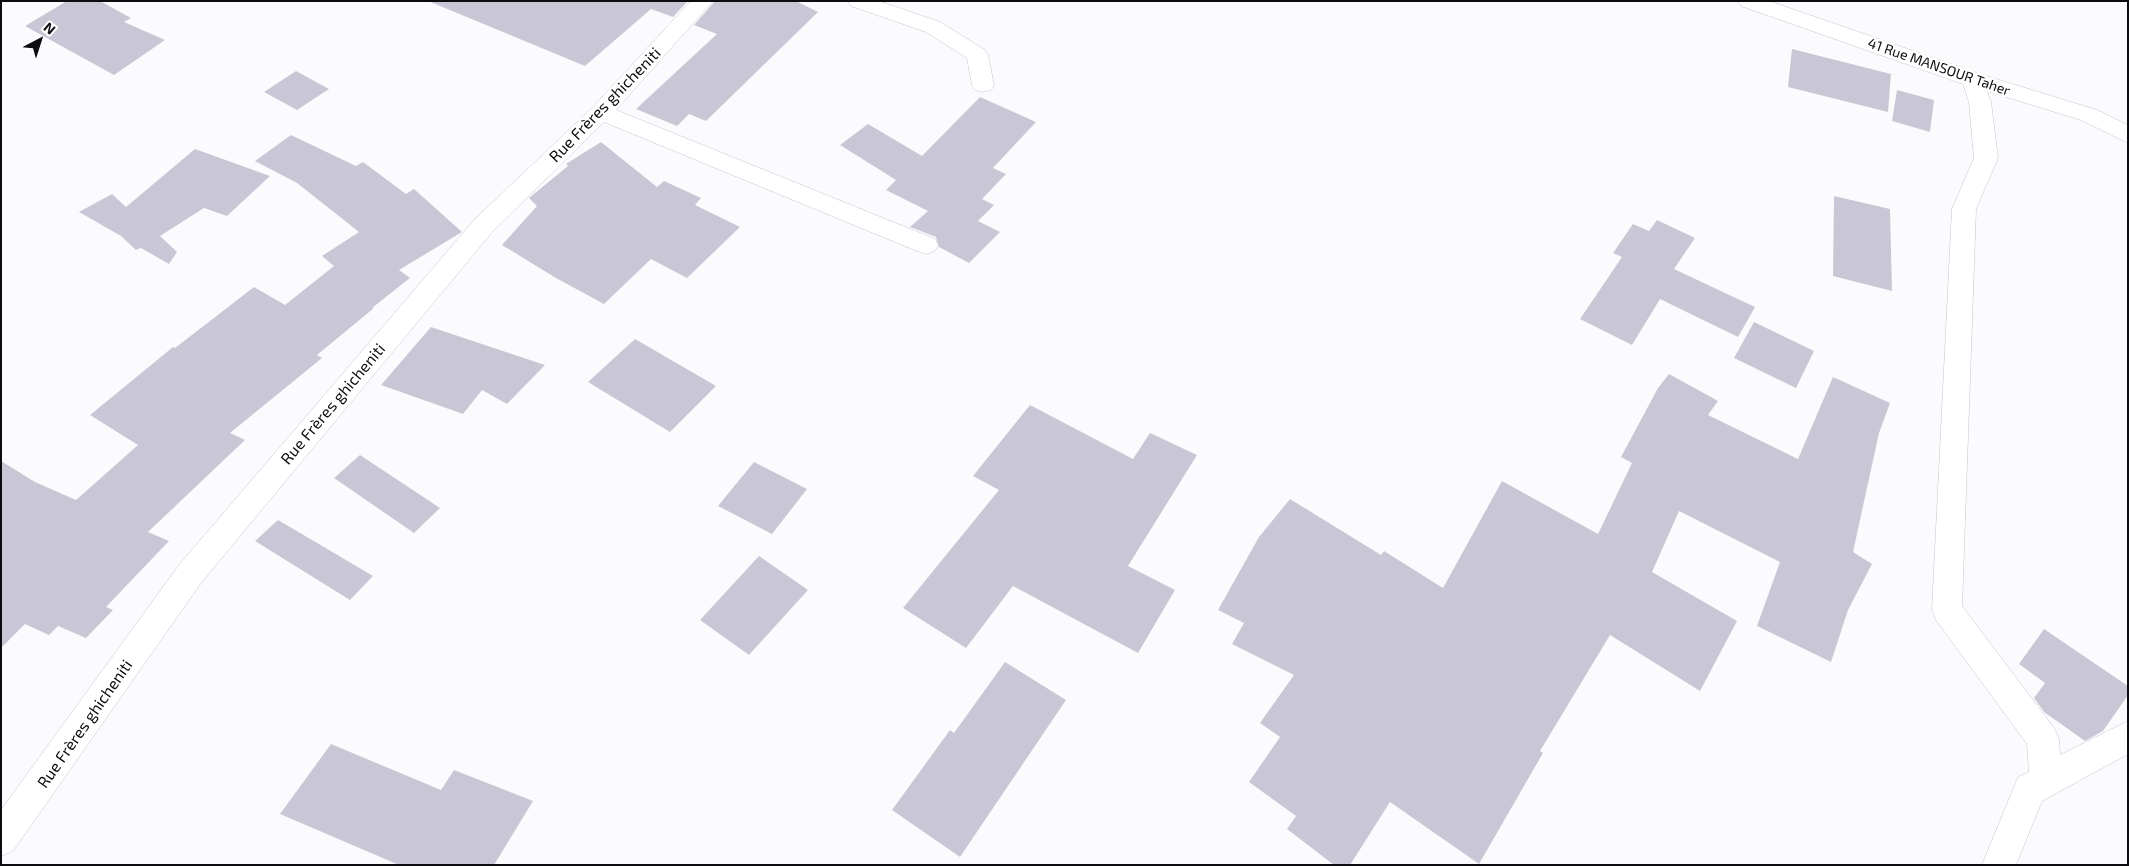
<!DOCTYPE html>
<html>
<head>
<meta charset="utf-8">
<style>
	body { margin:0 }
	#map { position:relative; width:2129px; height:866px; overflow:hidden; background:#fbfbfe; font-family:"Exo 2",sans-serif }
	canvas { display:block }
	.frame { position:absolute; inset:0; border:2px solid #0c0b10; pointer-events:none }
	.north { position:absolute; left:15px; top:15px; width:50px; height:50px; -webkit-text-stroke:4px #fff; paint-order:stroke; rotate:40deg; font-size:14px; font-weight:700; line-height:20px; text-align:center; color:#0c0b10 }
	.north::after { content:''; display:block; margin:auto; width:18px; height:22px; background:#0c0b10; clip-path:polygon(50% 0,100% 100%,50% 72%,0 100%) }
</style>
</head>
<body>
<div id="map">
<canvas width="2129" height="866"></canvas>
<div class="frame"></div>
<div class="north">N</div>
</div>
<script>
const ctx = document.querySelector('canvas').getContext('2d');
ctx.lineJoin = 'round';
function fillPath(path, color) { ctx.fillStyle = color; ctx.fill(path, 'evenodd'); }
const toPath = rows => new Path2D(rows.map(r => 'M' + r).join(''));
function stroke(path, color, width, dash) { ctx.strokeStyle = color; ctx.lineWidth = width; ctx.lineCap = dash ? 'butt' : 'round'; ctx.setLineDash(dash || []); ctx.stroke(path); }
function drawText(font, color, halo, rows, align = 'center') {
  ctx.font = font + ' "Exo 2",sans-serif'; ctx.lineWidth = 5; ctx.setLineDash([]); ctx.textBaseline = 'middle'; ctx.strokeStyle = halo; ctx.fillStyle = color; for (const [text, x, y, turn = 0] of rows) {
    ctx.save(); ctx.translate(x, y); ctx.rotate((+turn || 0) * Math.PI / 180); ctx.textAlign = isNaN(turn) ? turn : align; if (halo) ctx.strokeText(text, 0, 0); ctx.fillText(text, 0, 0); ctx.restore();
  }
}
fillPath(toPath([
	[67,1,100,1,131,18,124,22,165,40,114,75,25,26],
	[428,1,688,1,673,17,651,9,585,66],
	[715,1,796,1,818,12,706,121,689,114,677,126,636,109,717,34,694,25],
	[1792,49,1891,74,1888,112,1788,87],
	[296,71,329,89,297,110,264,92],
	[1897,90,1934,100,1930,132,1892,121],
	[980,97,1036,122,993,168,1006,174,982,199,994,205,978,221,1000,232,969,263,939,247,936,237,910,227,928,211,886,190,896,180,840,145,868,124,922,156],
	[291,135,356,166,363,162,406,194,414,189,462,232,399,270,410,278,372,308,374,308,317,355,322,358,230,433,245,440,148,532,169,541,106,607,113,610,86,638,58,626,49,635,25,624,1,648,1,461,35,482,76,500,138,445,90,415,173,347,175,348,254,287,285,305,334,266,322,256,359,232,297,183,255,161],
	[601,142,657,187,664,181,701,198,695,205,740,227,687,278,651,259,604,304,556,278,502,245,537,206,529,198,568,166,566,164],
	[195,149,270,176,227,216,204,208,160,236,177,252,169,264,141,248,136,250,121,236,79,212,112,194,126,207],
	[1834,196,1890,209,1892,291,1833,276],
	[1657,220,1695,238,1674,269,1755,307,1738,337,1660,299,1632,345,1580,319,1622,257,1613,253,1633,224,1649,231],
	[1754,322,1814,351,1796,388,1734,358],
	[431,327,545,365,507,404,482,390,463,414,381,385],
	[635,339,716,386,670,432,588,382],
	[1669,374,1718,401,1708,415,1798,459,1833,377,1890,403,1879,433,1853,552,1872,564,1848,610,1831,662,1757,626,1780,562,1679,511,1652,572,1737,621,1700,691,1610,635,1540,751,1543,753,1479,864,1390,802,1350,865,1334,865,1287,829,1296,816,1249,782,1280,737,1260,723,1294,675,1232,644,1244,623,1218,610,1259,537,1290,499,1381,555,1384,551,1443,588,1502,481,1598,534,1632,463,1621,457,1658,388],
	[1030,405,1133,459,1150,433,1197,455,1128,566,1175,590,1138,653,1013,586,966,648,903,608,999,490,973,476],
	[360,455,440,508,414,533,334,478],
	[754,462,807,489,772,534,718,506],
	[278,520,324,547,373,576,350,600,255,541],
	[759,556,808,590,749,655,700,620],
	[2044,629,2128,686,2128,695,2103,731,2085,741,2044,712,2034,698,2045,683,2019,664],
	[1005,662,1066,700,960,857,892,810,950,730,954,733],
	[331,744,441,790,454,770,533,801,494,865,399,865,280,814]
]), '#c9c7d6');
const minor = toPath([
	[691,1,713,1,616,110,935,239,938,245,935,251,926,254,917,251,604,122,493,231,201,583,13,851,1,856,1,810,179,565,475,219,593,107,691,1],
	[848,1,879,1,940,22,985,50,988,55,994,85,991,90,983,92,975,90,972,85,967,58,926,32,851,6,848,1],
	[1738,1,1769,1,1980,74,2097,110,2128,125,2128,143,2081,120,1987,91,1991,102,1998,158,1976,209,1962,606,2054,728,2059,739,2060,755,2128,721,2128,754,2042,801,2016,865,1982,865,2018,777,2029,772,2027,744,1936,620,1932,610,1952,209,1974,158,1969,102,1963,84,1741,6,1738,1]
]);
stroke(minor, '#c5c3d2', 1);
fillPath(minor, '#fff');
drawText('14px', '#0c0b10', '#fff', [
	["41 Rue MANSOUR Taher",1939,67,19]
]);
drawText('16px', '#0c0b10', '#fff', [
	["Rue Frères ghicheniti",605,105,-46],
	["Rue Frères ghicheniti",333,404,-50],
	["Rue Frères ghicheniti",85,724,-55]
]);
</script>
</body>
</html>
